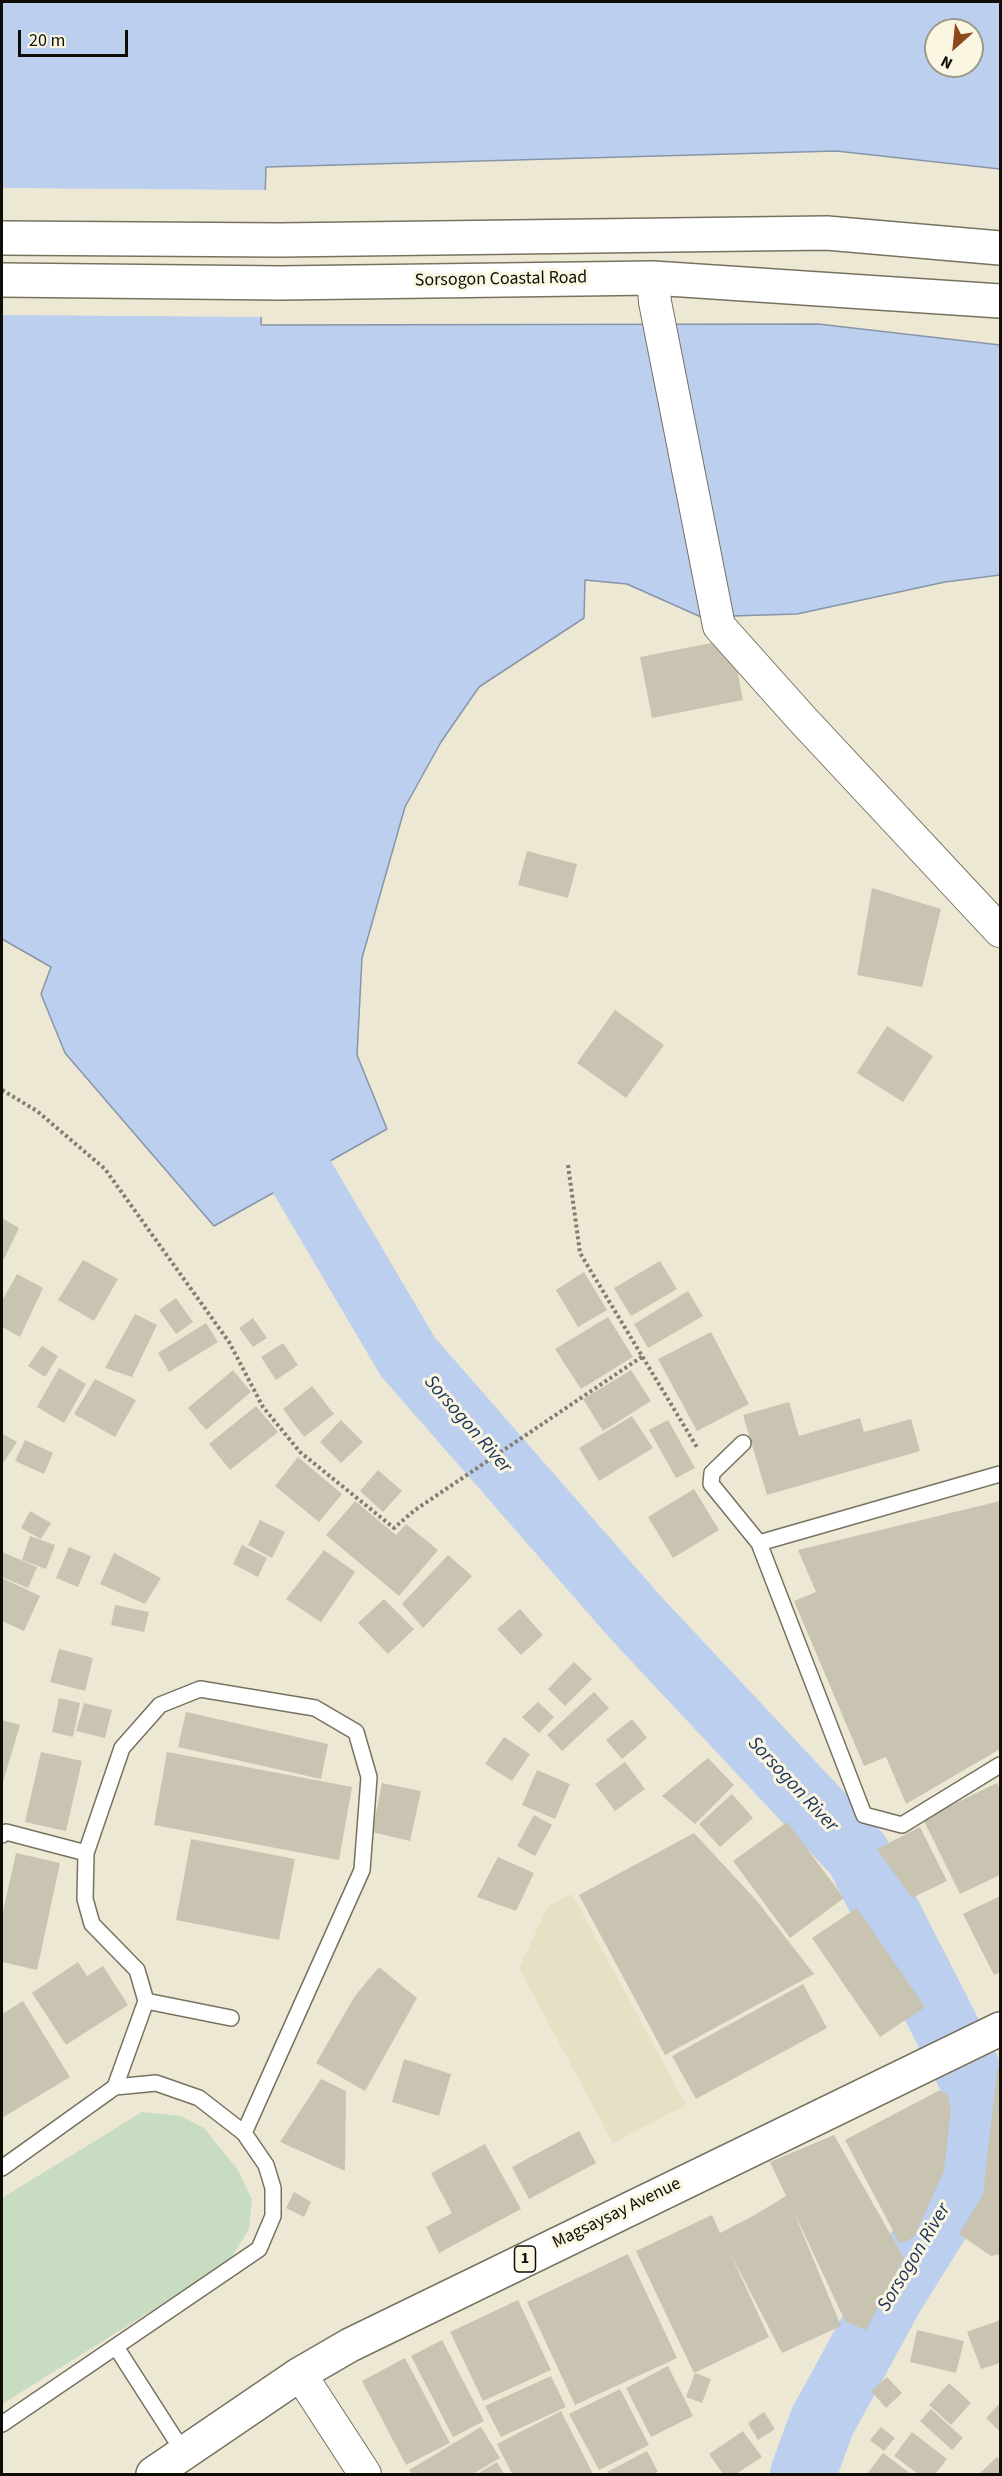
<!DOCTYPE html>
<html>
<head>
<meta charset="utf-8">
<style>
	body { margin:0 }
	#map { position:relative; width:1002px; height:2476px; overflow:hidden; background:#ede8d4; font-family:"Source Sans 3",sans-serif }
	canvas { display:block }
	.frame { position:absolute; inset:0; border:3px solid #0e0d06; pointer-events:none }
	.north { position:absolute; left:924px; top:18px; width:60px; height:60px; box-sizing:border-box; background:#faf6e1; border:2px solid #9c9989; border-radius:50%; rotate:207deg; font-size:16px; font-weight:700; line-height:24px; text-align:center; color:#0e0d06 }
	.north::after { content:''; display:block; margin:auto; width:21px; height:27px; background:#8d491c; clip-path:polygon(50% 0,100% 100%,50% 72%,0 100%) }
	.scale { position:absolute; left:18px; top:30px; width:110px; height:27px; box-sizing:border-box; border:3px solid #0e0d06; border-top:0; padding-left:8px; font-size:18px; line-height:21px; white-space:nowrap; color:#0e0d06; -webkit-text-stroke:4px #faf6e1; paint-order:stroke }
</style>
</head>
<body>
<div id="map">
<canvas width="1002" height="2476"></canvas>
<div class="frame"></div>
<div class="north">N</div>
<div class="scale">20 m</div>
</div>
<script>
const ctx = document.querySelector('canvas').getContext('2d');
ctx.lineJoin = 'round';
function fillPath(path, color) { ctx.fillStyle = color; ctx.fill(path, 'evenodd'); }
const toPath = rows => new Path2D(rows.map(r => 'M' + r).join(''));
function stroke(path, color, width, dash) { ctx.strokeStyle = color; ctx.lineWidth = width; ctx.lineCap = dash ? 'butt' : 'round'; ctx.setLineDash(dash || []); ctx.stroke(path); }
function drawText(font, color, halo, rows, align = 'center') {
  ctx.font = font + ' "Source Sans 3",sans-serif'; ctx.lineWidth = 6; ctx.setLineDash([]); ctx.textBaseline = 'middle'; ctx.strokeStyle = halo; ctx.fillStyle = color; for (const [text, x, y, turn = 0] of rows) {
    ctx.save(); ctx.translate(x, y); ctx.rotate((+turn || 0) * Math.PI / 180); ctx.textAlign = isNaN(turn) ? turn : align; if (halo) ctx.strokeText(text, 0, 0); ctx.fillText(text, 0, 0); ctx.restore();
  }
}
fillPath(toPath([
	[572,1894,686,2105,613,2143,519,1968,548,1906]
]), '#e6e0c4');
fillPath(toPath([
	[142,2112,181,2116,204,2128,238,2170,252,2200,249,2229,228,2263,2,2404,2,2198]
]), '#c8dcc1');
const water = toPath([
	[2,2,1000,2,1000,169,836,151,266,167,261,325,818,324,1000,345,1000,575,945,582,797,614,701,617,627,584,585,580,584,618,479,687,441,742,405,807,362,958,357,1055,387,1129,214,1226,65,1053,41,994,51,967,2,939,2,2],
	[936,30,972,30,972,66,936,66,936,30]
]);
fillPath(water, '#bccfee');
stroke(water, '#8895a8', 1.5);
fillPath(toPath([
	[2,188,269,190,264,317,2,315]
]), '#ede8d4');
stroke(toPath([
	[302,1177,408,1357,637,1619,858,1855,974,2083,970,2145,953,2196,892,2294,822,2422,803,2474]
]), '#bccfee', 66);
fillPath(toPath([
	[731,639,743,700,652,718,640,657],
	[527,851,577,864,568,898,518,885],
	[872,888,941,909,922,987,857,975],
	[615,1010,664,1045,626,1098,577,1063],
	[887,1026,933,1056,903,1102,857,1073],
	[2,1218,19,1228,2,1263],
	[83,1260,118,1279,94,1321,58,1300],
	[660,1261,677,1289,631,1316,614,1288],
	[584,1272,607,1310,578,1327,556,1290],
	[17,1274,43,1288,20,1337,2,1327,2,1301],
	[688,1291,703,1316,648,1348,634,1324],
	[176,1298,193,1322,176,1334,159,1310],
	[135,1314,157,1325,132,1377,105,1368],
	[608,1317,633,1357,581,1389,555,1349],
	[253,1318,267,1338,253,1347,239,1328],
	[206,1323,218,1342,169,1372,158,1353],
	[711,1332,749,1404,697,1431,658,1359],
	[283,1343,298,1365,276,1380,261,1357],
	[42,1346,58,1356,45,1377,28,1366],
	[59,1368,86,1384,64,1423,37,1407],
	[233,1370,251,1392,206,1430,188,1408],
	[631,1370,651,1401,603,1431,583,1399],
	[95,1379,136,1400,115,1437,74,1414],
	[312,1386,334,1414,304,1437,283,1409],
	[789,1402,799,1436,860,1418,864,1432,911,1419,920,1451,767,1495,743,1415],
	[256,1406,278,1432,230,1470,209,1444],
	[632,1416,653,1448,599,1481,579,1448],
	[341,1420,363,1442,341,1463,320,1442],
	[668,1420,695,1468,676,1478,649,1430],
	[3,1434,17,1442,3,1463,2,1437],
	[25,1440,53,1453,44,1474,15,1461],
	[298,1457,342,1494,319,1522,275,1486],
	[378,1470,402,1491,383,1512,360,1491],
	[694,1489,719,1530,673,1558,648,1517],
	[355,1501,396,1535,406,1524,438,1550,399,1596,326,1535],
	[1000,1501,1000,1749,906,1804,886,1757,864,1766,794,1601,816,1592,798,1550],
	[30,1511,51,1523,41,1539,21,1528],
	[260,1520,285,1532,272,1558,248,1545],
	[30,1536,55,1545,46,1569,22,1560],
	[242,1545,267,1558,258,1577,233,1564],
	[69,1547,91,1556,78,1587,56,1578],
	[324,1550,355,1572,321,1622,286,1599],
	[2,1552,37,1567,28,1588,2,1577],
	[114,1553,161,1578,145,1604,100,1584],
	[448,1555,472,1576,423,1628,402,1604],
	[2,1578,40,1596,24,1631,2,1621],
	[384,1599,414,1629,388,1654,358,1623],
	[115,1605,149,1612,144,1632,111,1625],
	[520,1609,543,1635,521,1655,497,1629],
	[59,1649,93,1658,85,1691,50,1682],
	[574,1662,592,1679,565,1706,548,1689],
	[594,1692,609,1708,562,1751,547,1735],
	[59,1698,80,1703,73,1737,52,1732],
	[538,1702,554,1717,539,1733,522,1717],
	[84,1703,112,1710,105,1738,76,1731],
	[186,1712,328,1744,321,1779,178,1747],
	[632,1719,647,1738,622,1759,606,1740],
	[2,1720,20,1725,2,1785],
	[504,1737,530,1754,512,1781,485,1764],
	[41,1752,82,1761,66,1831,25,1822],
	[167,1752,352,1787,339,1860,154,1825],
	[708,1758,734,1785,695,1824,662,1796],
	[625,1762,645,1789,615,1811,595,1784],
	[537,1770,570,1784,555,1819,522,1805],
	[382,1783,421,1791,410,1841,372,1832],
	[997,1783,1000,1790,1000,1875,960,1894,923,1819],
	[732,1794,753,1818,720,1847,699,1824],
	[534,1815,552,1825,535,1856,517,1846],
	[787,1822,844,1898,790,1938,733,1861],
	[920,1827,947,1881,912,1898,877,1849],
	[694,1833,757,1901,814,1974,665,2055,579,1895],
	[191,1839,295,1859,279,1940,176,1920],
	[16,1853,60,1863,37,1970,2,1962,2,1916],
	[498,1857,534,1873,516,1911,477,1897],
	[1000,1896,1000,1972,994,1975,963,1914],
	[857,1908,925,2007,880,2037,812,1938],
	[78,1962,87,1976,103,1966,128,2005,66,2045,32,1993],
	[379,1967,417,1998,365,2091,316,2063,355,1996],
	[803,1984,827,2028,696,2099,672,2056],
	[23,2001,70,2077,2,2118,2,2014],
	[404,2059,451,2074,439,2116,392,2102],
	[1000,2068,1000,2254,991,2256,959,2234,983,2195,997,2070],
	[321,2079,346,2091,345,2171,280,2142],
	[940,2090,947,2094,951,2109,944,2171,914,2237,900,2244,845,2140],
	[579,2131,596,2163,529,2199,512,2167],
	[834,2135,904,2258,866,2330,845,2321,793,2210,841,2326,782,2353,729,2251,769,2337,694,2373,636,2251,712,2215,720,2233,753,2216,786,2196,770,2162],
	[485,2144,521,2209,439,2253,426,2227,452,2213,431,2173],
	[294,2192,311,2202,304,2217,286,2208],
	[628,2254,677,2358,575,2405,527,2302],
	[518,2300,551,2370,483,2401,450,2332],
	[1000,2320,1000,2363,981,2369,967,2332],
	[917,2330,964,2341,956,2373,910,2362],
	[442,2340,484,2421,453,2437,411,2356],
	[405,2358,450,2443,406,2465,362,2381],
	[668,2366,693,2416,651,2437,626,2388],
	[695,2373,711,2379,702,2403,686,2397],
	[551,2376,566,2407,501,2437,485,2406],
	[887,2377,902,2393,886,2408,871,2391],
	[949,2383,971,2403,951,2425,929,2405],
	[620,2389,649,2445,599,2470,569,2414],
	[1000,2403,1000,2432,986,2418],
	[931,2409,963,2438,952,2450,920,2421],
	[561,2411,593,2474,512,2474,497,2444],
	[764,2412,775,2429,758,2440,748,2423],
	[481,2427,500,2458,473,2474,412,2474,409,2470],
	[881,2427,895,2438,884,2451,870,2440],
	[743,2431,762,2457,736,2474,723,2474,709,2454],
	[912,2432,947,2459,935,2474,918,2474,894,2456],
	[647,2451,658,2472,653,2474,609,2474,607,2472],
	[883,2453,911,2474,867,2474],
	[997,2457,1000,2460,1000,2474,979,2474],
	[497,2462,504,2474,477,2474]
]), '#c9c4b1');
const lane = toPath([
	[743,1443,712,1473,711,1484,759,1543],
	[1000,1474,759,1543,864,1815,902,1825,1000,1765],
	[2,1835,6,1832,86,1853],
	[146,2001,231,2018],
	[115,2087,146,2001,137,1970,92,1924,85,1899,86,1853,122,1748,160,1705,200,1689,315,1708,356,1732,369,1777,362,1870,244,2133],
	[2,2168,115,2087,156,2083,199,2098,244,2133,266,2165,273,2188,273,2216,259,2249,2,2424],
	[116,2347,184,2453]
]);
const street = toPath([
	[653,278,655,302,719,626,803,720,1000,931],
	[300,2374,365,2474]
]);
const primary = toPath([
	[153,2474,300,2374,350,2345,1000,2029]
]);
const highway = toPath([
	[2,238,280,240,827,233,1000,248],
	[2,280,280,283,653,278,1000,301]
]);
stroke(lane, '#777260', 18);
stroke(street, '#777260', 34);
stroke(primary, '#777260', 36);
stroke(highway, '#777260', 36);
stroke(toPath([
	[2,1090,37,1111,105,1169,229,1342,263,1407,300,1452,394,1528,415,1510,643,1356],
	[568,1165,580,1253,698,1449]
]), '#817e71', 4, [3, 3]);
stroke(lane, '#fff', 15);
stroke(street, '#fff', 32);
stroke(primary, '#fff', 33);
stroke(highway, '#fff', 33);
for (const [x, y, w] of [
	[525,2259,21]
]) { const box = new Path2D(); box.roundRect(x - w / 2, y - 13, w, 26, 4.5); ctx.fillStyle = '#faf6e1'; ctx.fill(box); stroke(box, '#0e0d06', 1.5); }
drawText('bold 16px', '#0e0d06', null, [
	["1",525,2259]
]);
drawText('18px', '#0e0d06', '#faf6e1', [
	["Sorsogon Coastal Road",501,280,-1],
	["Magsaysay Avenue",617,2214,-26]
]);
drawText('italic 20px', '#1f3760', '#faf6e1', [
	["Sorsogon River",467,1425,49],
	["Sorsogon River",792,1785,47],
	["Sorsogon River",915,2258,-59]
]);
</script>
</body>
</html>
